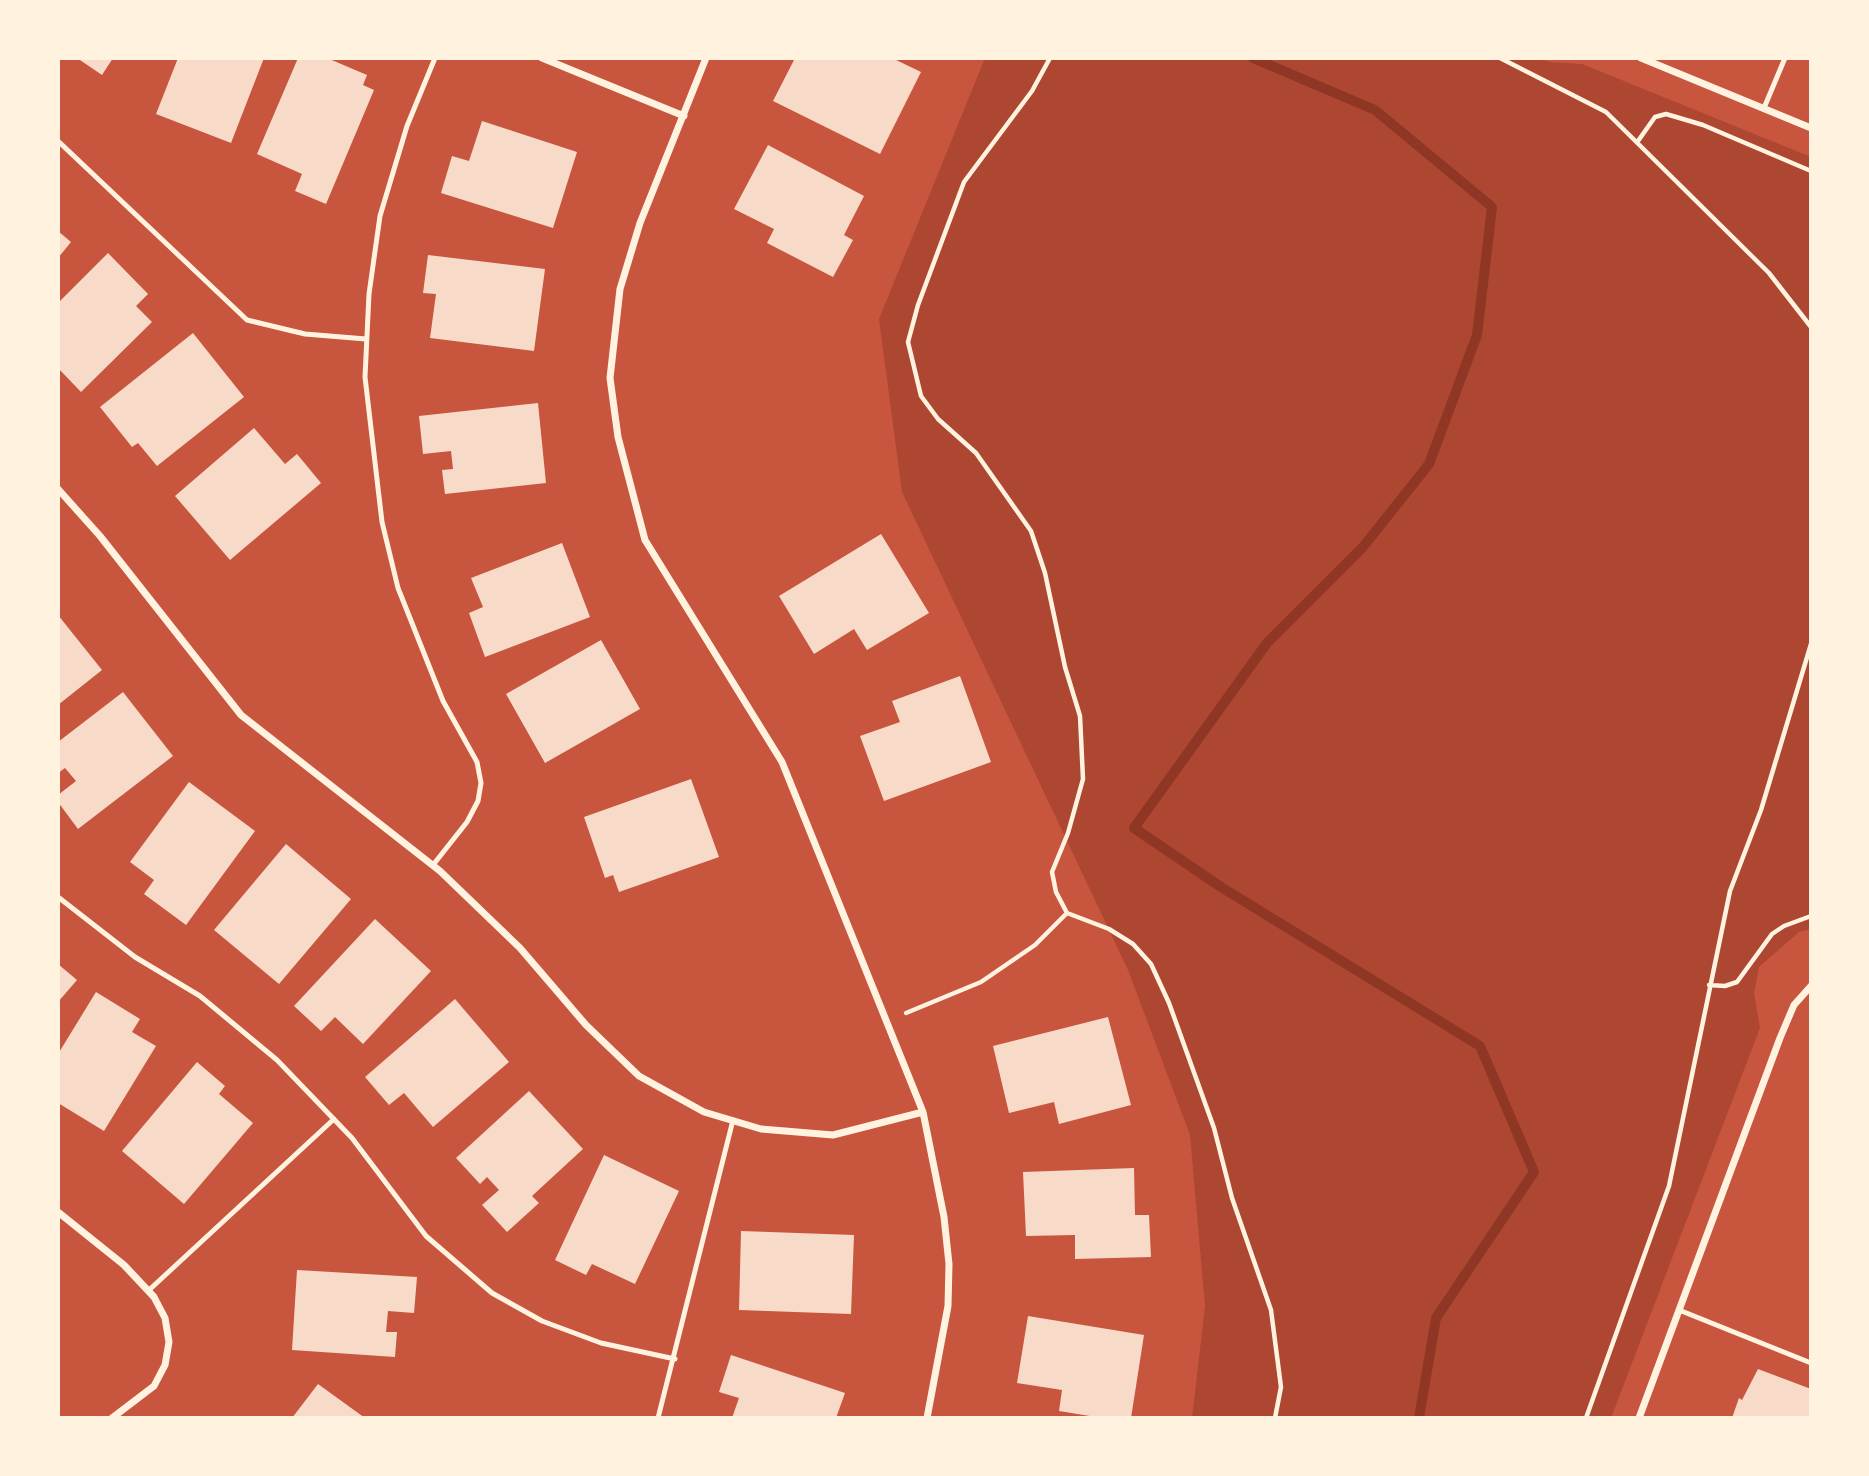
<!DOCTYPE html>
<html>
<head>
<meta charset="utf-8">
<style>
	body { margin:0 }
	#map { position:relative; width:1869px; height:1476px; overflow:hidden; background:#c8553d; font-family:"DM Sans",sans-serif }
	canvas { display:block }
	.frame { position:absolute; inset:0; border:60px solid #fff3e0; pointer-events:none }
</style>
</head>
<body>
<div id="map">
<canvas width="1869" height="1476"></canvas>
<div class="frame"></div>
</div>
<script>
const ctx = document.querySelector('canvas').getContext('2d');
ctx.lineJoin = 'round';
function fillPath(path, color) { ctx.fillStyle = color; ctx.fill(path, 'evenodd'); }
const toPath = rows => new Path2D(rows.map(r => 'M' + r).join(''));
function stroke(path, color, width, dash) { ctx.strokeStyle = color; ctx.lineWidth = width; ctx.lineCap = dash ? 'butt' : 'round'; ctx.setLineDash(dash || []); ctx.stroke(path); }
fillPath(toPath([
	[985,58,1536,58,1550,62,1582,64,1811,157,1811,929,1799,932,1759,967,1754,993,1760,1028,1611,1418,1192,1418,1205,1306,1190,1135,1128,970,902,492,879,319]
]), '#ae4732');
stroke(toPath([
	[1253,58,1375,110,1492,207,1477,335,1429,464,1363,547,1267,643,1134,828,1221,887,1480,1046,1534,1172,1436,1318,1419,1418]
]), '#8f3625', 10);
fillPath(toPath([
	[77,58,113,58,102,75],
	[178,58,264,58,231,143,156,114],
	[298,58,327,58,367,75,363,85,374,90,326,204,295,191,302,174,257,154],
	[795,58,892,58,921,72,880,154,773,101],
	[482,121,577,152,553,228,441,193,452,156,469,161],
	[768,145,864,196,844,235,853,240,833,277,767,243,774,229,734,209],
	[58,231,71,242,58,258],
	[108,253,148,294,136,306,152,322,81,392,58,368,58,303],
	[428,255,545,269,534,351,430,338,436,294,423,293],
	[193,333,244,397,157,466,138,443,132,447,100,407],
	[538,403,546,483,445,494,442,470,453,469,451,451,423,454,419,416],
	[254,428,285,464,297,454,321,483,230,560,175,496],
	[881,534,929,613,867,650,854,629,814,654,779,596],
	[562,543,590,617,485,657,469,613,483,607,471,578],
	[58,615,102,670,58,705],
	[601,640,640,709,545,763,506,694],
	[960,676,991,762,884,801,860,736,900,722,892,701],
	[123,692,173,756,78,829,58,802,58,795,76,781,65,768,58,773,58,742],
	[691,779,719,857,619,892,613,875,605,878,584,817],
	[189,782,255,831,186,925,144,894,154,880,130,862],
	[286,844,351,899,279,984,214,930],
	[375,919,431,971,363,1044,335,1017,321,1031,294,1006],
	[58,964,77,980,58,1002],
	[96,992,140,1019,132,1032,156,1046,104,1131,58,1103,58,1054],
	[455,999,509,1062,433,1127,404,1093,389,1105,365,1077],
	[1108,1017,1131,1105,1059,1124,1054,1102,1009,1113,993,1046],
	[197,1062,225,1086,219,1094,253,1123,184,1204,122,1151],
	[529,1091,583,1149,532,1196,539,1203,507,1232,482,1205,499,1190,487,1177,480,1184,456,1158],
	[604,1155,679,1191,635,1284,592,1264,586,1275,555,1260],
	[1134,1168,1135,1215,1149,1215,1151,1257,1075,1259,1075,1235,1026,1236,1023,1172],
	[741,1231,854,1235,851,1314,739,1310],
	[297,1270,417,1277,414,1313,388,1311,386,1332,397,1332,395,1357,292,1350],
	[1028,1316,1144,1335,1131,1418,1102,1418,1059,1411,1062,1390,1017,1383],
	[731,1355,845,1393,836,1418,732,1418,739,1398,719,1392],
	[1758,1369,1811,1389,1811,1418,1732,1418,1739,1398,1742,1400],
	[318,1384,365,1418,292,1418]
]), '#f7dbc8');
stroke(toPath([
	[1050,58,1032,91,964,182,918,305,908,342,921,396,938,419,976,453,1031,531,1045,573,1065,667,1080,716,1083,779,1068,833,1052,872,1056,892,1067,913,1109,929,1133,944,1151,964,1169,1003,1214,1128,1232,1198,1271,1310,1281,1387,1275,1418],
	[1500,58,1606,112,1769,273,1811,327],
	[1638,141,1655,117,1666,114,1703,125,1811,171],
	[1709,985,1725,986,1737,982,1772,934,1784,926,1811,916],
	[906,1013,981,982,1035,945,1067,913],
	[1586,1418,1669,1186,1730,891,1761,810,1811,644]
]), '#fff3e0', 4.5);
stroke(toPath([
	[1764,108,1785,58],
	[58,141,247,320,305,334,366,339],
	[433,865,467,822,478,801,481,783,477,762,443,701,398,588,382,522,365,377,369,294,380,216,407,126,435,58],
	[58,897,135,957,200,996,277,1060,352,1138,426,1236,492,1293,542,1321,601,1343,675,1359],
	[148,1291,334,1119],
	[1679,1310,1811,1363],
	[658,1418,733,1120]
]), '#fff3e0', 5);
stroke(toPath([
	[542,58,684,116],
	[706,58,640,223,620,289,610,378,618,437,645,540,782,762,923,1112,944,1217,949,1264,948,1306,927,1418],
	[1641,58,1811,128],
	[58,489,100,536,241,715,440,871,520,948,586,1025,639,1076,704,1112,761,1129,833,1135,923,1112],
	[58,1212,124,1265,154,1297,165,1318,169,1342,165,1365,154,1386,112,1418],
	[1639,1418,1780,1038,1794,1005,1811,986]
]), '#fff3e0', 7);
</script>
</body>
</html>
